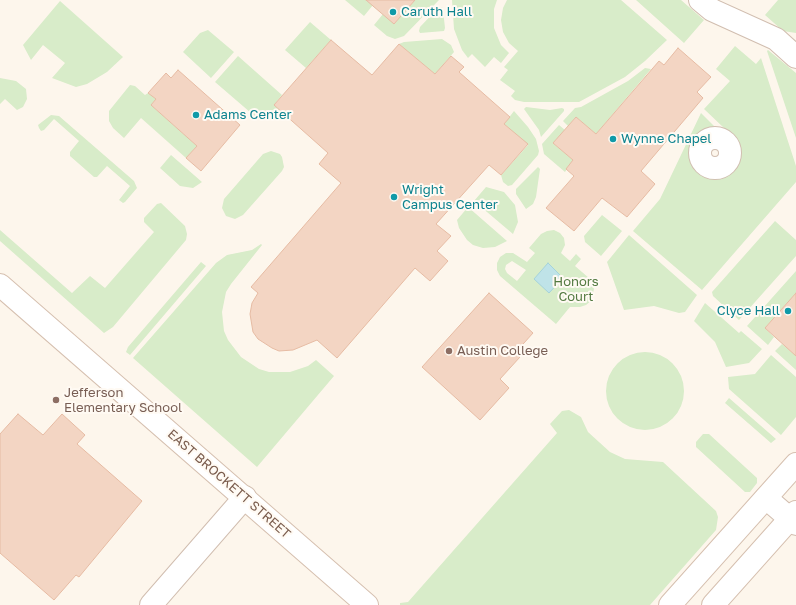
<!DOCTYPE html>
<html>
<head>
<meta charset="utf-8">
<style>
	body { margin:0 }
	canvas { display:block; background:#fdf6ec }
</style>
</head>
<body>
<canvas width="796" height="605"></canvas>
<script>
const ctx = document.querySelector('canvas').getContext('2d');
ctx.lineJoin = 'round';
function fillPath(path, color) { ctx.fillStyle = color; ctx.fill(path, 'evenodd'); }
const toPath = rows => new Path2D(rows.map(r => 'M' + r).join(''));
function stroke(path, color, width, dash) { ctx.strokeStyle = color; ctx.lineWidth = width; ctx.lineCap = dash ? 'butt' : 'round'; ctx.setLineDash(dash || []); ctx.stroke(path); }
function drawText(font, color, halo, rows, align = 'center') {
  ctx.font = font + ' "Golos Text",sans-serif'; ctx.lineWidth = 4; ctx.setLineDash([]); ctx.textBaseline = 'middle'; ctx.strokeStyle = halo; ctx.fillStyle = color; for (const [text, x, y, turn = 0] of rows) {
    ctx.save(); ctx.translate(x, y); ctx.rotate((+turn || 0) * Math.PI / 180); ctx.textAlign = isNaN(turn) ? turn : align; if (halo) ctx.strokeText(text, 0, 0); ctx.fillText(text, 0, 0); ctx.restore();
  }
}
fillPath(toPath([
	[345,0,368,0,373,5,364,16],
	[415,0,439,0,404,36,395,39,387,36,374,25,383,14,395,23],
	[452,0,497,0,494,9,494,28,501,45,509,53,501,63,494,57,485,67,472,54,468,58,462,50,454,29],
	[507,0,621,0,667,40,645,61,625,77,579,102,524,102,515,100,511,96,515,91,500,80,508,70,504,67,518,51,509,43,503,32,501,20,503,8],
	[636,0,681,0,704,20,684,43],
	[778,0,796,0,796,33,783,31,765,15],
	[60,1,123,57,107,72,87,84,76,87,52,78,65,63,43,45,31,60,23,45],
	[439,7,442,7,443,10,445,28,444,31,420,33,419,31,420,27],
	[310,22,331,40,306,68,285,50],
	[208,30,234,52,211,78,183,52,200,33],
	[442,39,451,45,454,52,435,74,399,44,404,42],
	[735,46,756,64,761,58,796,166,796,182,702,290,633,231,660,199,701,113,720,132,725,141,717,138,706,140,700,149,701,161,705,166,717,169,726,164,730,158,730,138,724,128,704,109,730,81,716,69],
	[768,50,796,73,796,138,767,51],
	[238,56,282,95,274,105,291,120,269,117,258,119,215,82],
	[645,68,651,69,596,134,576,117,568,126,563,121,575,108,581,107,628,81],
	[0,78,16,81,26,89,27,99,23,107,17,110,5,99,0,104],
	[130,85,135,86,145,95,148,93,156,99,151,105,197,146,186,158,141,118,124,138,113,128,109,121,109,111],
	[526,107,550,110,562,108,564,109,564,111,541,137,539,130,524,109],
	[514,111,528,127,536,139,539,151,538,155,512,185,508,186,503,182,501,175,528,145,504,124],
	[51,115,59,116,134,181,137,188,125,202,123,203,119,200,130,186,107,166,97,177,94,177,70,156,70,152,79,141,54,119,44,130,41,131,39,128,38,125],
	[559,125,565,130,553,143,573,160,565,172,544,154,542,144],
	[271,151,280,154,282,157,284,167,282,171,243,215,235,219,226,216,222,208,224,199,263,154],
	[171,155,202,182,193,188,180,186,160,168],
	[538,167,540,169,536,197,533,204,526,209,516,194,516,189],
	[486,187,504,192,515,205,518,222,513,234,474,201],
	[161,203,185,226,187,234,186,240,113,327,104,333,0,241,0,230,72,293,90,276,105,288,154,232,144,222,144,218,157,204],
	[468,207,507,241,495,247,483,248,473,245,467,240,459,228,457,220],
	[602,215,622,231,601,256,585,242,584,236],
	[775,221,796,240,796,256,739,320,713,296,712,292],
	[554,230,560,233,564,238,565,245,561,253,570,261,576,254,581,259,575,266,589,278,594,289,591,301,586,305,580,307,570,307,556,324,500,276,497,270,497,263,500,257,506,253,513,253,527,262,535,253,529,248,541,234,547,231],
	[512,261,526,270,517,281,507,273,505,269,506,265],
	[629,235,697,295,685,312,679,313,654,306,624,310,607,262],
	[261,244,262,245,231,284,226,292,222,312,224,331,228,340,241,357,259,369,269,372,290,372,308,366,316,360,334,376,257,467,133,358,216,263,227,255,252,250],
	[201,262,206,266,130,355,126,352,128,347],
	[796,271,796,293,765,328,774,337,768,345,747,326],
	[705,303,739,333,741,331,762,349,749,363,726,367,715,342,694,321],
	[782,344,794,354,796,353,796,370,775,351],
	'606 391a39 39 0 1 1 78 0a39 39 0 1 1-78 0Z',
	[771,355,796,377,796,417,781,435,729,389,728,377,755,374],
	[729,398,776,439,771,443,725,403],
	[569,410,581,417,588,432,610,452,625,459,663,462,716,511,718,517,716,530,650,605,400,605,400,603,408,602,557,433,550,424,562,411],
	[703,434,709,434,757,478,757,483,750,492,745,492,696,447,696,442]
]), '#d8ecc9');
const water = toPath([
	[548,263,563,278,549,293,534,279,548,263]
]);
fillPath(water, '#bfe3e8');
stroke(water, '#a5d3da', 1);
const building = toPath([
	[366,0,415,0,394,24,366,0],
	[331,40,372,75,399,44,435,74,451,56,464,67,459,72,510,117,504,124,528,144,501,175,489,165,436,224,451,236,437,251,448,261,430,281,415,268,337,358,317,340,293,350,279,351,272,348,258,339,253,332,250,314,252,303,258,293,251,287,341,183,319,164,328,153,274,105,331,40],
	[678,48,711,77,697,92,703,98,641,171,655,184,627,217,602,198,574,231,546,208,574,176,566,169,573,160,553,143,576,117,596,134,659,61,664,65,678,48],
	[178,70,240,125,201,171,186,158,197,146,151,105,156,99,148,93,166,73,171,78,178,70],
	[489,293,533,333,515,353,520,357,500,379,509,388,480,420,422,367,489,293],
	[796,293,796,356,765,328,796,293],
	[18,414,43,435,62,414,85,435,77,444,142,501,79,577,76,575,54,600,0,553,0,434,18,414]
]);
fillPath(building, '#f3d5c3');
stroke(building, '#e6bba3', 1);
const street = toPath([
	[700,0,712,10,776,39,796,57],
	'700 153a15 15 0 1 1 30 0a15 15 0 1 1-30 0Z',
	[766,498,796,524],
	[151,605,245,497]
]);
const secondary = toPath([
	[0,285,367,605],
	[670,605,796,464],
	[713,605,796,512]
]);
stroke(street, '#d1beb0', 24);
stroke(secondary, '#d6c0b0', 24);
stroke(street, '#fff', 22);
stroke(secondary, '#fff', 22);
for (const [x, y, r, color] of [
	[393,12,4,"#0f9aa8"],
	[196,115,4,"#0f9aa8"],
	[613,139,4,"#0f9aa8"],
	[394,197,4,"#0f9aa8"],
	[788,311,4,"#0f9aa8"],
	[449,351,4,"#8d6e63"],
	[56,400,4,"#8d6e63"]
]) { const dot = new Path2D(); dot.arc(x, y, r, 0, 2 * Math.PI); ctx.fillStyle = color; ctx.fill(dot); stroke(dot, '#fffaf3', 1.5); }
drawText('13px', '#0d838f', '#fffaf3', [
	["Caruth Hall",401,12],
	["Adams Center",204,115],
	["Wynne Chapel",621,139],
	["Wright",402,190],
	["Campus Center",402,205],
	["Clyce Hall",780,311,"right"]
], 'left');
drawText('13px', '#537a41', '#fffaf3', [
	["Honors",576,282],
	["Court",576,297]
]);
drawText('13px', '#785e54', '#fffaf3', [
	["Austin College",457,351],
	["Jefferson",64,393],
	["Elementary School",64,408]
], 'left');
drawText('13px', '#7a5c4d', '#fffaf3', [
	["EAST BROCKETT STREET",229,484,41]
]);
</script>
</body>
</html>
